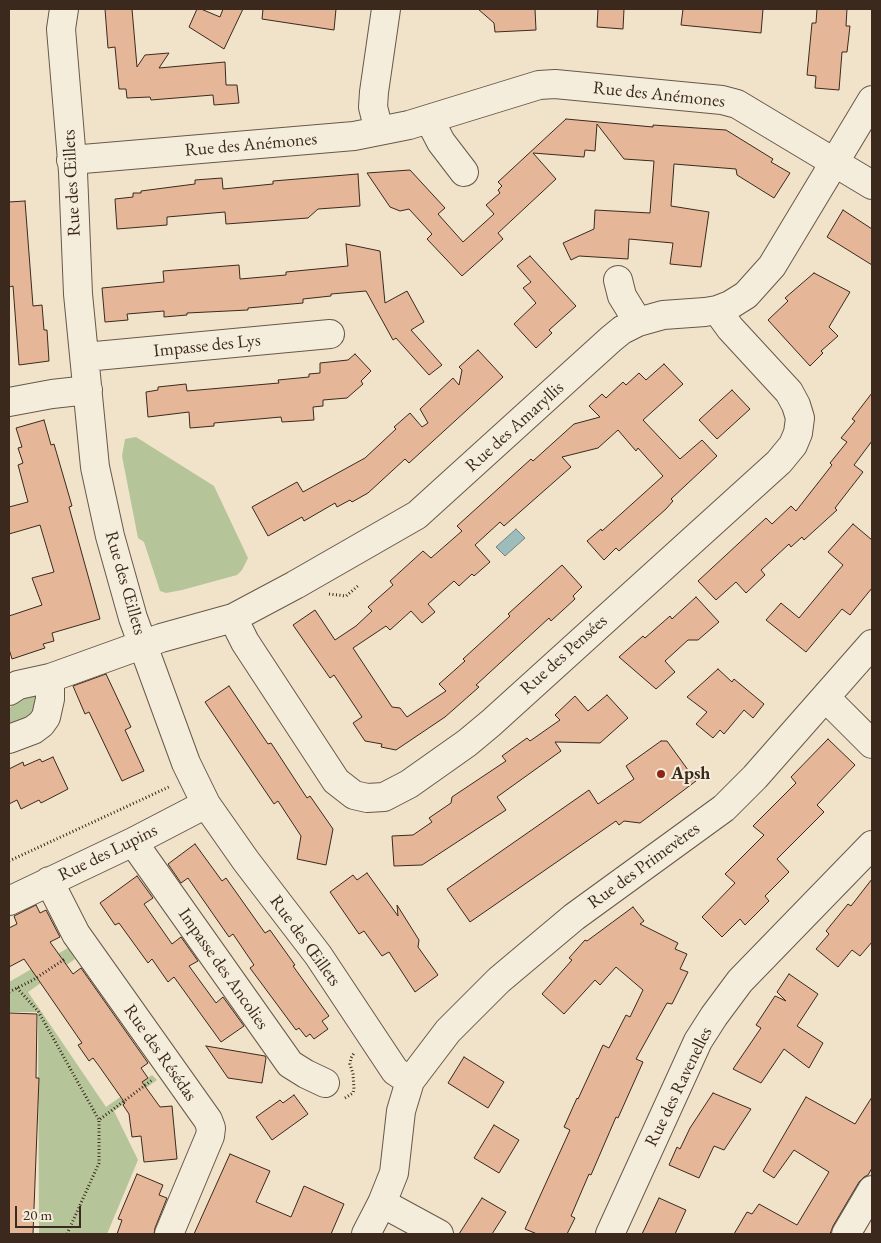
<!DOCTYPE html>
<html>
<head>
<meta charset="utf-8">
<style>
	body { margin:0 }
	#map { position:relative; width:881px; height:1243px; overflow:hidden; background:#f0e3c9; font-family:"EB Garamond",serif }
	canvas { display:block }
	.frame { position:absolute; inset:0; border:10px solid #3b291e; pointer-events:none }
	.scale { position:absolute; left:15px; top:1206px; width:66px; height:22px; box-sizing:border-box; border:2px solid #3b291e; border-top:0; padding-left:6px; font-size:15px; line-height:18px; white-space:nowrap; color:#3b291e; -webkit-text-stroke:4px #f5eddc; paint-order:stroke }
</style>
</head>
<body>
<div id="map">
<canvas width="881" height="1243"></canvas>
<div class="frame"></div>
<div class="scale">20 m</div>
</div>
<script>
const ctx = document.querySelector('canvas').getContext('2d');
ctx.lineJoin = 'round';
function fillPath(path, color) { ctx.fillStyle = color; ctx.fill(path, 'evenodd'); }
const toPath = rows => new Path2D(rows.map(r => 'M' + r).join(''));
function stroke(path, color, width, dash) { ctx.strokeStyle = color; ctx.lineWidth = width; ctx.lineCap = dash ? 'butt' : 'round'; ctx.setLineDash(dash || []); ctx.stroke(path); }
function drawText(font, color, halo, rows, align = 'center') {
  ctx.font = font + ' "EB Garamond",serif'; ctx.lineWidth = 4; ctx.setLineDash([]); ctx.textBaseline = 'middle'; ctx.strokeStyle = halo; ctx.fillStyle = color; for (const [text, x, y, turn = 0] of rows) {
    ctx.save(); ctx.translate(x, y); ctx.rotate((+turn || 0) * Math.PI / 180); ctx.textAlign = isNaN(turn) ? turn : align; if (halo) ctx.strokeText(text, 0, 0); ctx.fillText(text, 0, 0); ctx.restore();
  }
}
fillPath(toPath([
	[136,437,214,486,248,558,242,570,237,575,182,590,166,593,160,591,144,542,138,538,122,456,125,439],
	[29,692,40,696,39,715,9,727,9,709,15,702],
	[68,948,75,959,28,992,106,1107,152,1075,157,1080,114,1111,138,1160,107,1234,39,1234,38,1012,9,1012,9,982]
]), '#b6c499');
const water = toPath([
	[516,529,525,538,505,556,496,547,516,529]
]);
fillPath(water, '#9cbdbc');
stroke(water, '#75827d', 1);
const building = toPath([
	[105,9,132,9,137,67,145,55,169,53,159,68,225,62,226,85,237,85,239,103,214,105,213,95,151,100,150,97,127,98,126,89,119,89,115,47,108,48,105,9],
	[197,9,201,9,220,17,223,9,243,9,224,49,189,27,197,9],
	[263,9,336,9,334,30,262,19,263,9],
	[478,9,535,9,536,30,495,32,494,23,478,9],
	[598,9,624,9,623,29,597,27,598,9],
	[683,9,763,9,761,33,681,25,683,9],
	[817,9,847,9,846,26,850,26,847,52,842,52,839,90,815,88,816,76,807,75,812,23,816,23,817,9],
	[566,119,653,127,653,125,726,130,773,159,771,162,790,173,774,198,737,175,736,169,674,164,671,206,709,212,701,267,670,264,673,243,629,239,628,259,579,256,571,260,563,243,594,229,595,210,650,213,654,161,624,159,597,124,595,151,585,150,584,157,533,153,556,179,498,233,503,239,462,276,427,239,432,234,409,209,400,211,390,207,367,173,410,170,445,208,438,214,463,242,494,214,486,205,500,193,498,190,502,186,498,182,566,119],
	[358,174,360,206,318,209,308,218,226,224,225,212,167,217,167,225,117,229,115,199,133,197,133,193,141,193,141,191,195,184,195,180,222,178,223,189,273,184,273,181,358,174],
	[25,201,33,306,42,305,44,330,47,330,49,361,19,365,13,286,9,287,9,202,25,201],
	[843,210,872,229,872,265,827,237,843,210],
	[346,244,380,251,385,303,407,291,424,322,411,330,442,365,429,375,396,338,393,340,366,291,331,294,331,296,303,299,303,303,248,308,248,310,187,313,187,315,164,317,164,311,127,314,128,320,105,322,102,288,164,282,163,271,239,265,240,279,286,275,286,272,348,266,346,244],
	[530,256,576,306,549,330,552,333,536,348,514,324,536,303,523,288,531,282,517,266,530,256],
	[814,273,850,292,829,327,838,336,821,351,823,353,810,366,768,320,788,301,785,298,814,273],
	[478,350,503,377,409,463,405,459,368,493,352,502,350,500,337,507,335,503,304,521,302,517,268,536,252,507,297,482,303,492,365,458,396,429,394,427,410,413,422,427,428,423,420,409,453,378,459,385,462,370,459,367,478,350],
	[355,354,371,371,361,381,363,384,347,398,323,400,323,406,313,407,314,420,282,422,281,417,214,423,214,426,190,428,189,412,148,417,146,392,158,390,158,387,186,384,187,391,279,383,278,380,309,377,309,374,320,373,320,363,348,360,355,354],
	[664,364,683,384,643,420,680,459,702,440,717,456,671,499,673,501,666,509,619,551,616,548,604,560,587,541,601,529,602,531,663,476,638,448,636,451,618,430,598,448,562,457,571,467,504,526,500,522,475,545,490,562,474,576,472,574,459,586,454,581,428,604,435,612,422,623,411,611,390,630,386,626,353,648,392,707,400,708,407,717,446,691,439,684,465,661,463,659,510,616,508,614,562,565,582,587,573,596,575,599,551,621,549,618,476,685,479,687,445,717,396,750,381,747,382,744,365,741,353,723,362,717,334,675,330,678,293,625,315,610,335,640,356,626,372,611,368,607,393,585,390,581,423,551,431,558,462,531,457,526,531,459,533,461,574,424,600,417,589,406,602,394,606,398,623,382,626,385,639,373,646,380,664,364],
	[732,390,750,409,717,439,699,420,732,390],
	[872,393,872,441,854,465,863,472,835,508,837,510,804,540,802,537,791,547,789,544,761,570,765,575,746,593,736,582,716,600,698,581,766,518,772,524,791,506,796,511,832,465,830,463,847,442,841,438,855,421,852,419,872,393],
	[44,420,51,445,54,444,72,506,69,507,100,619,52,633,54,641,43,644,45,648,12,659,9,649,9,616,42,605,32,578,54,572,40,525,9,534,9,507,28,502,18,465,23,463,18,448,22,447,16,428,44,420],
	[853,524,872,540,872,588,850,615,842,609,806,652,766,620,781,603,799,618,843,565,828,552,853,524],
	[696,597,719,622,698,640,688,640,665,661,675,672,656,689,619,657,643,636,645,638,670,616,672,619,696,597],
	[718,669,732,682,734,679,764,704,753,718,744,710,724,734,720,730,713,738,696,724,707,712,687,697,718,669],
	[106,674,131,727,125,730,144,771,122,781,89,712,85,714,73,686,106,674],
	[229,686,268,744,271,743,307,798,310,796,333,829,326,865,297,859,301,836,278,801,274,804,205,702,229,686],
	[607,695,628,718,600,743,555,742,561,751,497,797,506,810,422,865,394,866,392,836,413,835,432,822,429,818,451,803,452,797,506,761,502,756,527,738,530,741,560,720,555,715,575,696,588,711,607,695],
	[828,739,855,765,817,805,824,812,777,859,789,872,765,896,769,901,745,925,740,919,722,937,702,917,735,883,725,874,764,835,753,826,796,783,791,777,828,739],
	[661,741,667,741,696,781,640,823,624,821,619,825,616,821,470,922,447,889,589,790,598,804,634,779,626,766,661,741],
	[53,757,68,789,41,803,39,800,21,809,17,800,9,804,9,769,23,762,24,766,40,759,42,762,53,757],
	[195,844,222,881,226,878,265,933,270,930,295,965,293,966,329,1016,322,1021,328,1029,314,1039,310,1034,306,1037,299,1028,296,1030,250,968,254,965,233,934,229,937,188,878,181,883,168,864,195,844],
	[367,873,398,916,397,905,419,940,418,947,438,975,415,992,389,952,382,956,364,931,359,934,330,892,353,875,357,880,367,873],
	[137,876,153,898,144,904,172,944,181,937,198,961,189,966,216,1003,223,997,244,1026,221,1042,174,977,168,982,152,959,148,963,119,923,115,925,100,903,137,876],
	[872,879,872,942,860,956,852,950,838,967,816,949,829,934,826,931,848,904,851,906,872,879],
	[36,905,40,913,46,910,60,937,50,942,73,974,81,968,148,1063,141,1068,148,1078,142,1082,160,1107,172,1106,177,1159,144,1162,141,1136,132,1137,129,1114,123,1105,125,1103,99,1066,93,1058,89,1061,78,1045,82,1043,24,959,9,967,9,928,17,924,14,916,36,905],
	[633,907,644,921,640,924,678,943,675,949,687,954,680,969,688,972,672,1004,667,1003,636,1059,643,1062,618,1118,616,1117,591,1175,589,1174,571,1216,575,1218,567,1234,537,1234,525,1229,570,1130,564,1127,577,1098,578,1099,603,1045,609,1048,626,1015,630,1017,643,990,616,967,600,985,595,980,564,1014,542,994,572,960,569,958,585,940,587,941,633,907],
	[789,974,818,994,797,1026,823,1043,809,1068,784,1049,761,1083,733,1069,761,1028,756,1025,775,996,786,1001,777,992,789,974],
	[9,1013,37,1014,36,1078,39,1078,33,1234,9,1234,9,1013],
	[206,1046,265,1056,266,1058,262,1083,228,1078,206,1046],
	[464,1057,504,1082,488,1108,448,1083,464,1057],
	[713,1093,751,1109,724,1150,714,1146,699,1178,669,1165,677,1147,680,1149,690,1128,713,1093],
	[294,1095,308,1114,272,1140,256,1117,280,1100,283,1103,294,1095],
	[806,1097,855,1124,872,1097,872,1168,868,1175,864,1177,859,1182,833,1226,830,1234,734,1234,747,1212,752,1214,759,1204,797,1225,829,1172,794,1150,774,1178,763,1171,806,1097],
	[494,1125,519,1140,499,1173,474,1158,494,1125],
	[230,1154,270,1171,256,1202,291,1217,304,1186,344,1204,331,1234,194,1234,230,1154],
	[137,1174,163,1185,159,1195,167,1198,155,1228,154,1234,117,1234,122,1220,118,1219,137,1174],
	[482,1198,506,1212,492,1234,459,1234,482,1198],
	[659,1198,686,1210,675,1234,642,1234,659,1198]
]);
fillPath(building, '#e5b697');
stroke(building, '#3b291e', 1);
const minor = toPath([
	[64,9,61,29,73,172,78,294,95,467,110,536,133,618,186,763,206,804,246,861,318,955,395,1071,410,1081],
	[429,119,441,142,464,172],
	[379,131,373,107,374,92,386,9],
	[71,160,354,136,409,125,539,85,555,84,722,100,737,104,872,185],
	[618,280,622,296,638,322],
	[85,357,330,334],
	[9,402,52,394,88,390],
	[233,618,245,642,336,781,354,795,367,798,384,797,409,784,467,743,491,723,779,462,793,445,798,433,800,418,796,405,789,392,730,328,717,310],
	[9,691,18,685,50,678,161,638,233,618,295,585,417,515,611,339,622,330,638,322,663,315,705,312,717,310,730,305,746,295,772,266,872,100],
	[826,698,872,744],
	[9,739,33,730,41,724,46,717,50,699,50,678],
	[133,842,290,1064,306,1074,325,1083],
	[49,881,76,934,208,1120,211,1128,210,1136,169,1234],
	[9,901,133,842,206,804],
	[382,1203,439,1234],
	[366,1234,382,1203,394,1173,401,1111,410,1081,448,1031,499,980,574,917,724,808,755,777,872,644],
	[610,1234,698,1041,714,1016,740,981,872,845],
	[846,1234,872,1190]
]);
stroke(minor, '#685849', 30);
stroke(toPath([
	[329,594,346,596,359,585],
	[9,861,171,786],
	[17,988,38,1011,99,1120,152,1080],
	[9,992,33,980,65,959],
	[345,1098,353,1093,354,1089,353,1074,350,1064,351,1058,354,1053],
	[67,1234,99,1163,99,1120]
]), '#3b291e', 3, [1, 2.5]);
stroke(minor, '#f5eddc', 28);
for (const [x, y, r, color] of [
	[661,774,5,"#8f2418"]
]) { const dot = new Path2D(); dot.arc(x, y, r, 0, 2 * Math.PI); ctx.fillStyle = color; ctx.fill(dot); stroke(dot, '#f5eddc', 2); }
drawText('18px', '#3b291e', '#f5eddc', [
	["Rue des Anémones",659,95,6],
	["Rue des Anémones",251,145,-5],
	["Rue des Œillets",72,183,-93],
	["Impasse des Lys",207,346,-6],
	["Rue des Amaryllis",515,427,-42],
	["Rue des Œillets",125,583,74],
	["Rue des Pensées",564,655,-42],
	["Rue des Lupins",108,853,-26],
	["Rue des Primevères",644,866,-36],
	["Rue des Œillets",305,941,54],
	["Impasse des Ancolies",223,969,55],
	["Rue des Résédas",160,1053,55],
	["Rue des Ravenelles",679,1087,-64]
]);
drawText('bold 18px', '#3b291e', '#f5eddc', [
	["Apsh",671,774]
], 'left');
</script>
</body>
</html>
